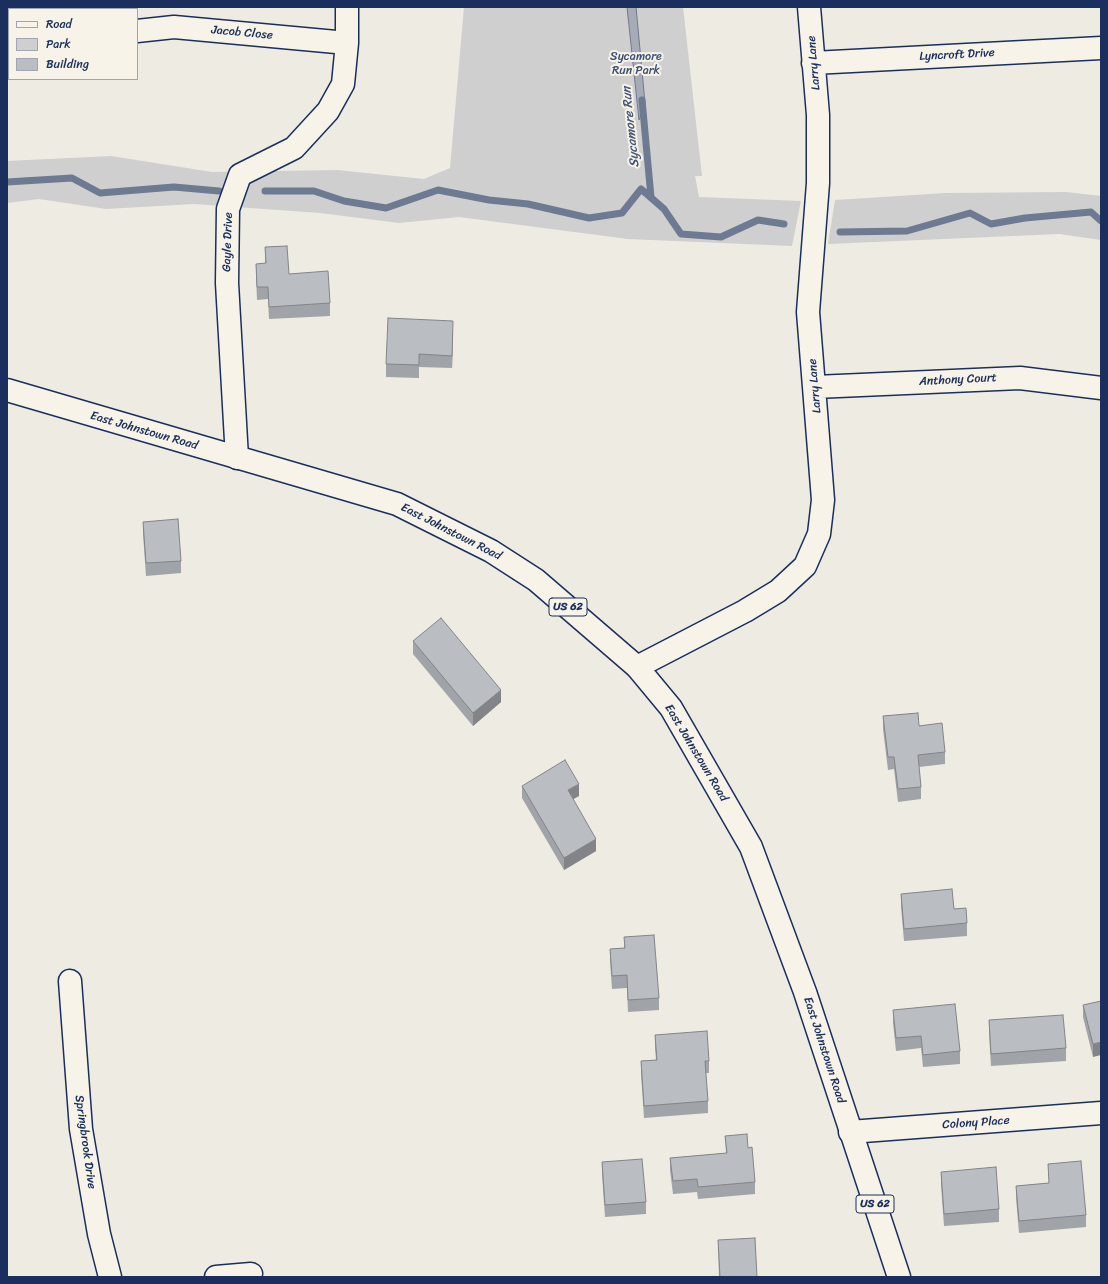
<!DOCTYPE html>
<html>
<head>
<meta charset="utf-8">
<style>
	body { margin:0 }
	#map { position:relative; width:1108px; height:1284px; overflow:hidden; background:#eeebe2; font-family:Sriracha,sans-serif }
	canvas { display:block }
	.frame { position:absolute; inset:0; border:8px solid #1b2f5e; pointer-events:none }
	.legend { position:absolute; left:8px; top:8px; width:130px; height:72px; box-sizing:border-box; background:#f7f3e8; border:1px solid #9fa5b1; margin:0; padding:5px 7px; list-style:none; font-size:12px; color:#1b2f5e }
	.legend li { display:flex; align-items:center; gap:8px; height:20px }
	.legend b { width:20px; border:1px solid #9fa5b1 }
</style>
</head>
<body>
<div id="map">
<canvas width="1108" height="1284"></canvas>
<div class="frame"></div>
<ul class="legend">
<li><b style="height:5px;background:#f7f3e8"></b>Road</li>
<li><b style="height:11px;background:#cfcfcf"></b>Park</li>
<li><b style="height:11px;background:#babdc2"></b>Building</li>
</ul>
</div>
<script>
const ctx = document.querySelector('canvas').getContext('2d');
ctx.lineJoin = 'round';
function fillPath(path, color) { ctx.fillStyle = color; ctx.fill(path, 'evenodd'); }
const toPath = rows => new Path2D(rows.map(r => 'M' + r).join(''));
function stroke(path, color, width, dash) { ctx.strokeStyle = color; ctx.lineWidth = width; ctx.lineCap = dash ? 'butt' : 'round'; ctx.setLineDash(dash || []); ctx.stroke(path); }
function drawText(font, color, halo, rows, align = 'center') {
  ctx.font = font + ' Sriracha,sans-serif'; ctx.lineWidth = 4; ctx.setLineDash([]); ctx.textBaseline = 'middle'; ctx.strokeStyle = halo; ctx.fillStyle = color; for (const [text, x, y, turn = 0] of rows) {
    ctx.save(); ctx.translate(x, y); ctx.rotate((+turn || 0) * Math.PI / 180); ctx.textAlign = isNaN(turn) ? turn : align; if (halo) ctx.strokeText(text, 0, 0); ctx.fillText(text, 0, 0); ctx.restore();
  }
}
fillPath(toPath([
	[464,7,683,7,702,176,695,176,699,197,801,201,792,246,628,239,459,217,399,223,320,213,194,204,106,209,39,199,7,203,7,161,111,156,212,172,337,170,424,179,450,168],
	[1066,192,1101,196,1101,240,1059,234,828,244,835,200,945,193]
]), '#cfcfcf');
const water = toPath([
	[627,7,636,7,645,103,639,120,627,7]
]);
fillPath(water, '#a6abb5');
stroke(water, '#6e7992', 1);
stroke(toPath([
	[642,100,651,197],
	[7,182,72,178,100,193,174,187,219,191],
	[265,191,314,191,344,201,386,208,438,190,489,200,528,204,589,218,622,213,641,189,664,209,681,234,721,237,758,220,784,224],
	[840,232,907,231,970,213,991,224,1025,218,1091,212,1101,221]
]), '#6e7992', 7);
const street = toPath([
	[137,31,174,27,347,43],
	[7,43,9,43],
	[813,63,1101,48],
	[815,387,1020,378,1101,388],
	[237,458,227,283,228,209,240,175,294,148,328,111,343,84,347,43,347,7],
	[637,667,745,611,778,591,805,566,819,534,823,500,808,312,818,183,818,115,809,7],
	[70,981,81,1129,99,1234,110,1277],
	[850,1132,1101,1113],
	[216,1277,251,1274]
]);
const highway = toPath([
	[7,390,397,504,491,551,536,580,637,667,671,708,751,847,805,992,899,1277]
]);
stroke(street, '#1b2f5e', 25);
stroke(highway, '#1b2f5e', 25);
stroke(street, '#f7f3e8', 22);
stroke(highway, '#f7f3e8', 22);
fillPath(toPath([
	[265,247,289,274,330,303,330,316,269,319,268,299,257,300,256,276,256,264,265,263],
	[453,333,452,368,419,367,419,378,386,377,386,364],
	[143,522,181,561,181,573,146,576,143,534],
	[413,641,501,702,473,726,413,654],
	[883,716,919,726,945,752,945,764,919,767,921,787,921,799,898,802,894,769,888,770,883,729],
	[522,786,579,796,573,799,596,851,564,870,522,798],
	[901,894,954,909,967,923,967,936,904,941,901,907],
	[624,937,659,998,659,1010,628,1012,627,988,612,989,610,961,610,949,624,948],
	[1101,1001,1093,1057,1083,1017,1083,1005],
	[893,1010,960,1051,960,1064,923,1067,921,1048,896,1051,893,1023],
	[989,1020,1066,1048,1066,1061,991,1066,989,1033],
	[655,1035,709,1061,709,1073,706,1073,708,1101,708,1113,644,1118,641,1073,641,1061,656,1060,655,1048],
	[725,1136,748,1148,755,1182,755,1194,698,1199,697,1192,673,1194,670,1170,670,1158,726,1153],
	[602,1162,646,1202,646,1214,605,1217,602,1174],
	[1048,1164,1086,1215,1086,1227,1019,1233,1016,1198,1016,1186,1049,1183],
	[941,1172,999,1209,999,1222,944,1226,941,1184],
	[718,1240,757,1277,719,1277]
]), '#a0a3a7');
fillPath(toPath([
	[453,321,453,333,452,368,452,356],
	[501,690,501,702,473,726,473,713],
	[579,784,579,796,568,802,568,790],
	[596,839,596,851,564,870,564,858],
	[1101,1042,1101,1055,1093,1057,1093,1044]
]), '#828488');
const building = toPath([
	[287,246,289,274,328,271,330,303,269,307,268,287,257,287,256,264,266,263,265,247,287,246],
	[388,318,453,321,452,356,419,354,419,365,386,364,388,318],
	[178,519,181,561,146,563,143,522,178,519],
	[441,618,501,690,473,713,413,641,441,618],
	[918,713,919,726,942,723,945,752,918,755,921,787,898,789,894,757,888,757,883,716,918,713],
	[565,760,579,784,568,790,596,839,564,858,522,786,565,760],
	[952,889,954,909,966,908,967,923,904,929,901,894,952,889],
	[654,935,659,998,628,1000,627,975,612,976,610,949,625,948,624,937,654,935],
	[1101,1001,1101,1042,1093,1044,1083,1005,1101,1001],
	[955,1004,960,1051,923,1055,921,1036,896,1038,893,1010,955,1004],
	[1063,1015,1066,1048,991,1054,989,1020,1063,1015],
	[707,1031,709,1061,705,1061,708,1101,644,1106,641,1061,657,1060,655,1035,707,1031],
	[747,1134,748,1148,752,1147,755,1182,698,1187,697,1179,673,1181,670,1158,727,1153,725,1136,747,1134],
	[642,1159,646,1202,605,1205,602,1162,642,1159],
	[1081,1161,1086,1215,1019,1221,1016,1186,1049,1183,1048,1164,1081,1161],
	[996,1167,999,1209,944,1214,941,1172,996,1167],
	[755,1238,757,1277,720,1277,718,1240,755,1238]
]);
fillPath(building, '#babdc2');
stroke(building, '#828488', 1);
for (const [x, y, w] of [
	[568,607,38],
	[875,1204,38]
]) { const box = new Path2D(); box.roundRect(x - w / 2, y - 9, w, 18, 3); ctx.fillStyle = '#f7f3e8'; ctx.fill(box); stroke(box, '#1b2f5e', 1); }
drawText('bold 11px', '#1b2f5e', null, [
	["US 62",568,607],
	["US 62",875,1204]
]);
drawText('12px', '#1b2f5e', '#f7f3e8', [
	["Jacob Close",242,33,5],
	["Lyncroft Drive",957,55,-3],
	["Larry Lane",814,63,-95],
	["Gayle Drive",228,242,-88],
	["Anthony Court",958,380,-3],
	["Larry Lane",815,386,-95],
	["East Johnstown Road",144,431,16],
	["East Johnstown Road",451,532,27],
	["East Johnstown Road",696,753,59],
	["East Johnstown Road",824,1050,72],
	["Colony Place",976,1123,-4],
	["Springbrook Drive",85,1142,82]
]);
drawText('12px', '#3f4f75', '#f7f3e8', [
	["Sycamore",636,57],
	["Run Park",636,71]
]);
drawText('italic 13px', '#455478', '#f7f3e8', [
	["Sycamore Run",631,127,-96]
]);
</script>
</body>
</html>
